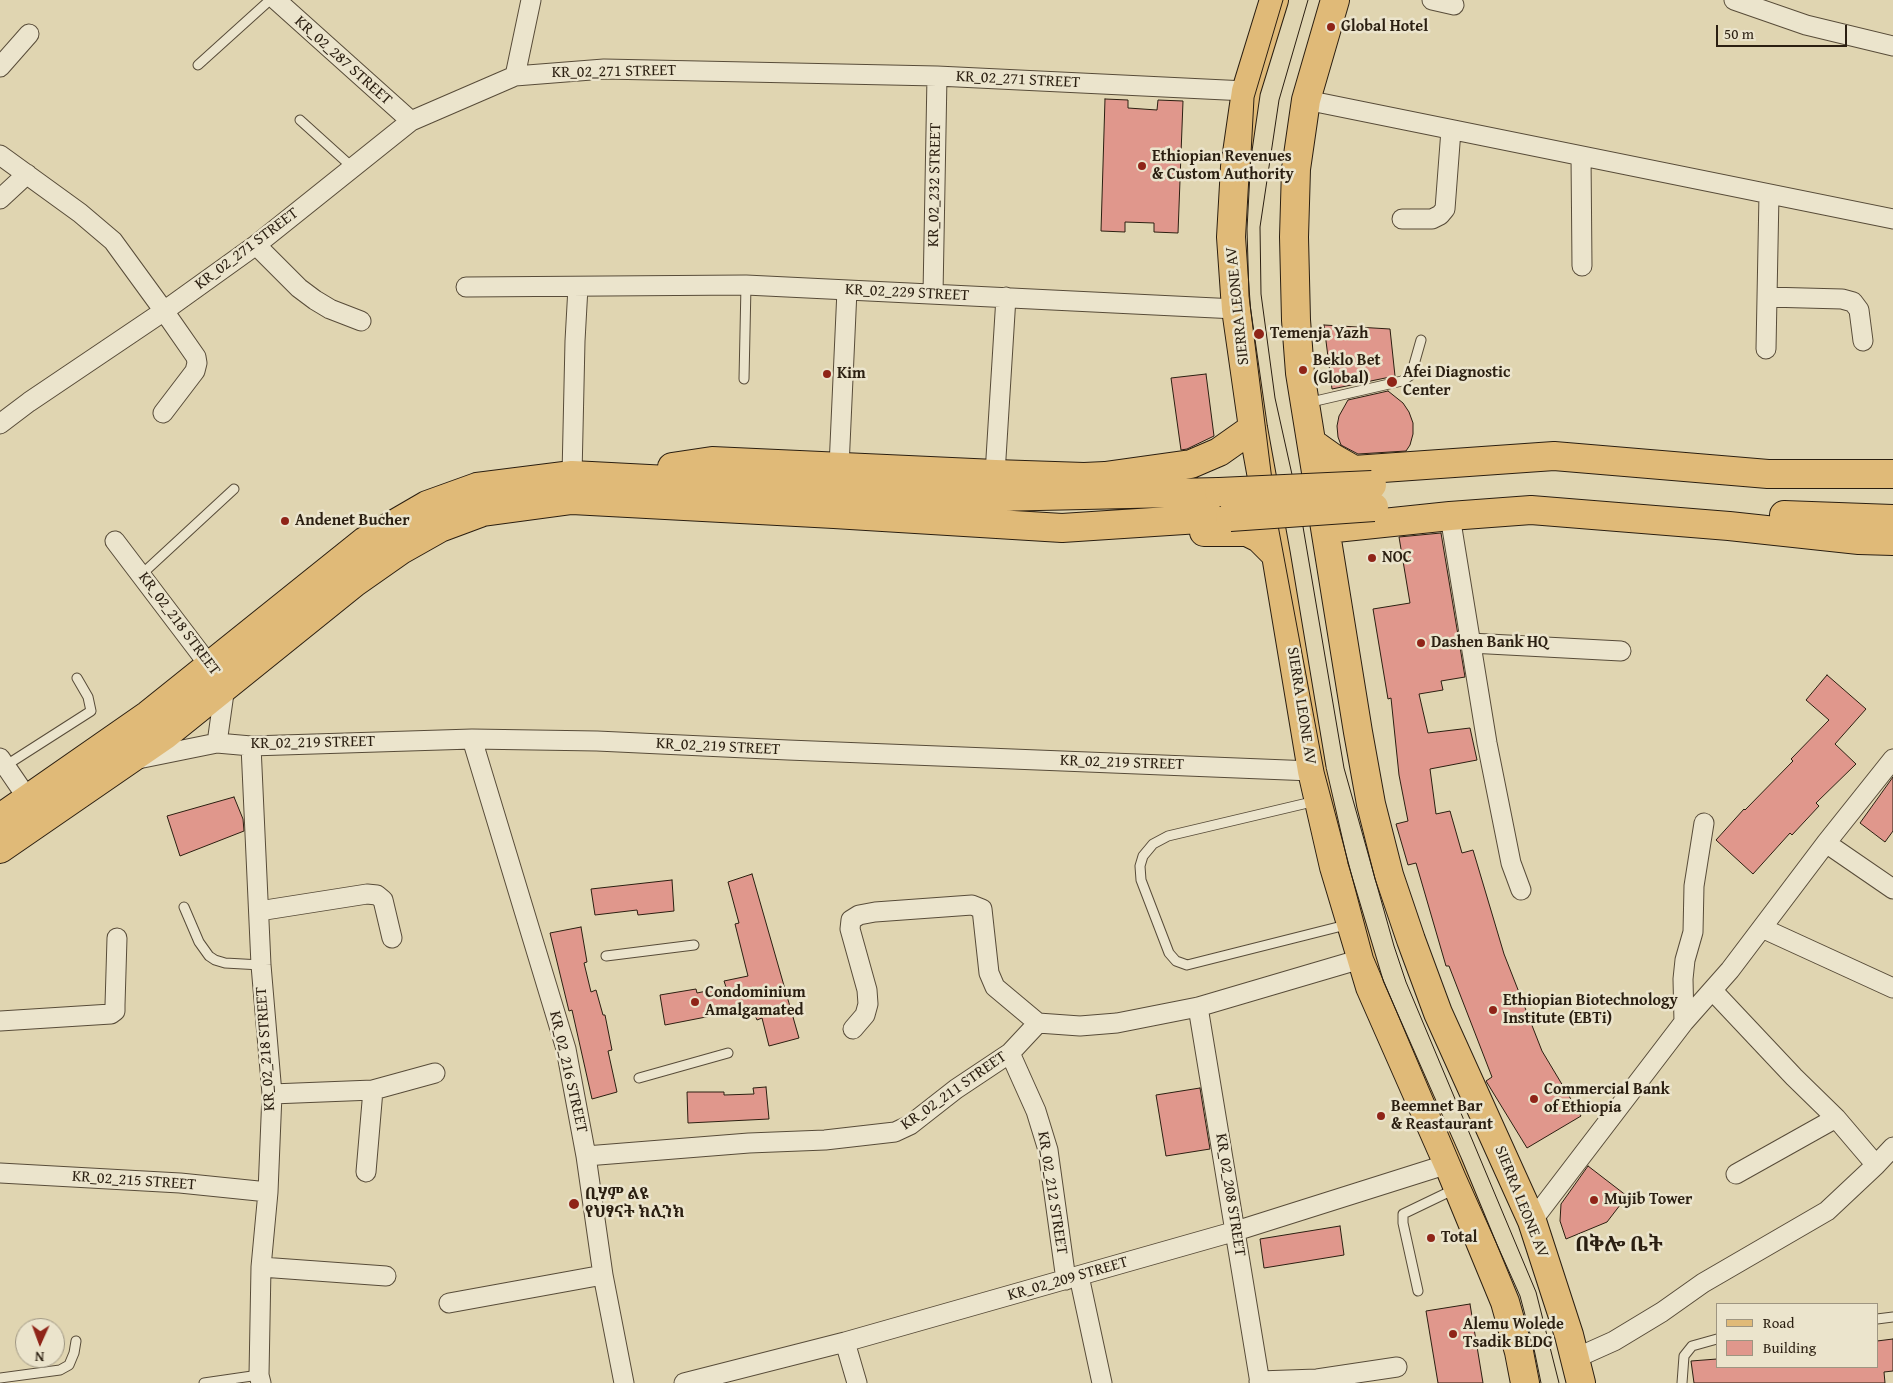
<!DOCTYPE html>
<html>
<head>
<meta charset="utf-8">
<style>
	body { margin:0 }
	#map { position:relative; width:1893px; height:1383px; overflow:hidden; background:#e0d5b1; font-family:"Gentium Book Plus",serif }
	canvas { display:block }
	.legend { position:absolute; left:1716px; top:1303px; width:162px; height:65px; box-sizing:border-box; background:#ebe4cc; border:1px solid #9e9581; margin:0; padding:6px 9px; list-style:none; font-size:15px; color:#2b1f11 }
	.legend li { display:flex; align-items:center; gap:10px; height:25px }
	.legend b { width:25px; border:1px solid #9e9581 }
	.north { position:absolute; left:15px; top:1318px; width:50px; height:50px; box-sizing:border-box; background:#ebe4cc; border:1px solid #9e9581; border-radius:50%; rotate:182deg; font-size:14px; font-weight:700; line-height:20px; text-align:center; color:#2b1f11 }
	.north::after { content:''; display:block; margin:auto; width:18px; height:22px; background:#8f2418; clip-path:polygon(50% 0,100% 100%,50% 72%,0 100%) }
	.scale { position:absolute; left:1716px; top:25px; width:131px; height:22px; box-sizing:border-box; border:2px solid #2b1f11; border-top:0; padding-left:6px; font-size:15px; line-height:18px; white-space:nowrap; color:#2b1f11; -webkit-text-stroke:4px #ebe4cc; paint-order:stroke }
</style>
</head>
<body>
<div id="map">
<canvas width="1893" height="1383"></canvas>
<ul class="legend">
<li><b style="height:6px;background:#e0ba78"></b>Road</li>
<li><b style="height:14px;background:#e0978c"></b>Building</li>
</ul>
<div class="north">N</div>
<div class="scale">50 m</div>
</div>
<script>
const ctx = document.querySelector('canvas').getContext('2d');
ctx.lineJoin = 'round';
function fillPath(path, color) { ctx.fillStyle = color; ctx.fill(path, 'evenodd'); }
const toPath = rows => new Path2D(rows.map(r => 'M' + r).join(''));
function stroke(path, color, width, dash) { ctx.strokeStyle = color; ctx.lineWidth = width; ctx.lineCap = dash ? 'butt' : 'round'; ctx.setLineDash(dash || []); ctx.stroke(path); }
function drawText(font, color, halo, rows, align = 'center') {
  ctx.font = font + ' "Gentium Book Plus","Noto Serif Ethiopic",serif'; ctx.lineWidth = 5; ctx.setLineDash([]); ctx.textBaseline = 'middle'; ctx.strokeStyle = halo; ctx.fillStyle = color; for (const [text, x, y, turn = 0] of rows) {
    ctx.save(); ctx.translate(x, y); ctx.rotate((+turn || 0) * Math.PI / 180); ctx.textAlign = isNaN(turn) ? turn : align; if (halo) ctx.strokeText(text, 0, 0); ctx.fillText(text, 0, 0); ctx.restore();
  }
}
const building = toPath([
	[1105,99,1128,100,1128,108,1157,110,1158,100,1183,101,1178,233,1154,232,1154,223,1125,222,1125,232,1101,231,1105,99],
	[1324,325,1390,329,1395,376,1332,389,1324,325],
	[1206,374,1214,436,1187,449,1181,450,1171,378,1206,374],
	[1388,391,1403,403,1409,412,1413,423,1413,434,1410,445,1406,451,1358,454,1341,445,1338,437,1337,426,1339,416,1348,400,1388,391],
	[1441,533,1465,677,1441,681,1443,690,1419,694,1428,733,1470,728,1477,760,1430,769,1436,814,1450,811,1462,853,1473,850,1504,954,1542,1051,1581,1116,1527,1148,1486,1081,1492,1077,1449,966,1446,966,1416,863,1408,865,1396,824,1408,821,1399,775,1391,698,1388,699,1373,609,1410,603,1399,537,1441,533],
	[1827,675,1866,709,1835,744,1856,764,1816,803,1819,806,1792,835,1790,833,1753,874,1716,840,1744,809,1745,810,1793,761,1791,759,1829,720,1806,700,1827,675],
	[1893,777,1893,831,1885,842,1860,823,1893,777],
	[234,797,243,819,244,831,180,856,167,816,234,797],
	[752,874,799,1038,769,1046,762,1018,757,1020,752,1008,665,1025,660,995,696,989,697,993,726,987,724,981,748,976,735,924,739,923,728,882,752,874],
	[672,880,674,911,638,915,637,910,595,915,591,889,672,880],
	[581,927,587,962,584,963,591,992,596,990,603,1015,605,1015,612,1050,608,1051,617,1092,592,1099,572,1010,569,1011,550,933,581,927],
	[766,1087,769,1119,688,1123,687,1092,724,1092,724,1095,754,1094,753,1088,766,1087],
	[1200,1088,1210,1149,1166,1156,1156,1095,1200,1088],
	[1588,1166,1627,1196,1607,1222,1566,1239,1560,1221,1561,1204,1588,1166],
	[1340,1226,1344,1255,1264,1268,1260,1239,1340,1226],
	[1470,1304,1483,1383,1438,1383,1426,1311,1470,1304],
	[1893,1339,1893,1371,1884,1372,1885,1383,1694,1383,1691,1361,1717,1359,1717,1367,1877,1367,1877,1341,1893,1339]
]);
fillPath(building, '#e0978c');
stroke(building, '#2b1f11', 1);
const lane = toPath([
	[198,65,270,0],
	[300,120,352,167],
	[744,379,746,285],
	[1307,403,1402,381,1411,375,1421,340],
	[142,574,234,489],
	[5,766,91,711,88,697,77,678],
	[1316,801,1168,836,1153,844,1143,856,1140,866,1141,880,1169,953,1176,961,1187,965,1350,924],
	[184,907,199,942,209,956,215,960,225,963,261,965],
	[606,956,694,945],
	[639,1078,728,1053],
	[1418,1291,1403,1223,1403,1214,1455,1189],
	[1877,1319,1893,1317],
	[0,1378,60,1370,69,1365,74,1353,76,1341],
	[204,1383,259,1375],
	[1682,1383,1684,1356,1692,1346,1717,1339]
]);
const street = toPath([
	[276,0,411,121],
	[1432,0,1454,5],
	[1734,0,1806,25,1893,46],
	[0,67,29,34],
	[515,76,531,0],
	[1306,100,1893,219],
	[0,155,80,213,113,241,164,311,196,357,197,363,195,371,163,413],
	[1581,156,1582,266],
	[0,199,27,174],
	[1402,219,1432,219,1440,215,1445,209,1451,130],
	[256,245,299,288,315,300,330,309,361,321],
	[466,287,746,285,1236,309],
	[933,294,937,76],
	[1767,297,1842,299,1853,302,1859,310,1863,341],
	[1766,349,1769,194],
	[0,424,29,402,164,311,256,245,411,121,515,76,604,69,937,76,1246,91],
	[839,467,847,290],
	[995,474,1006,297],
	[572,475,575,341,578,287],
	[1450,516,1487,743,1511,863,1521,890],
	[115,541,225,686,217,743],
	[1470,643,1621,651],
	[472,739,566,1049,586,1156,603,1275,624,1383],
	[251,746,261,965,272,1094,268,1192,261,1267,259,1375,261,1383],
	[0,758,28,799],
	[138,759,217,743,251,746,472,739,597,741,788,750,1312,771],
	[1826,843,1893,889],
	[259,911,367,894,377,895,383,900,392,938],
	[1762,928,1893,988],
	[1713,991,1794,1077,1836,1118,1876,1165,1893,1147],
	[1198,1007,1260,1383],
	[0,1021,111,1014,115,1011,115,1005,117,938],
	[1684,1022,1683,979,1685,960,1693,932,1694,886,1704,823],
	[853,1029,865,1015,868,1004,867,990,850,929,851,920,859,915,875,912,972,905,982,909,989,973,995,987,1038,1023],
	[1010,1053,1036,1111,1048,1150,1066,1280],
	[373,1090,435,1073],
	[272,1094,373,1090,366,1172],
	[586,1156,749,1143,825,1140,895,1132,910,1125,956,1089,1010,1053,1038,1023,1080,1026,1117,1023,1198,1007,1361,959],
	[0,1173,180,1183,268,1192],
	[1736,1174,1836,1118],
	[1532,1221,1684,1022,1730,970,1826,843,1893,759],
	[261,1267,386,1276],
	[1079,1276,1102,1383],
	[449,1303,603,1275],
	[845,1342,857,1383],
	[1576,1358,1614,1341,1662,1312,1703,1283,1827,1211,1876,1165],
	[1259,1381,1317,1379,1397,1367],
	[684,1383,845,1342,1236,1231,1448,1164]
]);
const primary = toPath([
	[1274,0,1246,91,1235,167,1231,237,1236,309,1253,428,1276,555,1312,771,1334,867,1370,987,1448,1164,1505,1302,1519,1352,1525,1383],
	[1335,0,1306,100,1296,169,1294,237,1296,320,1300,373,1358,732,1371,804,1389,875,1411,940,1438,1013,1532,1221,1569,1335,1581,1383],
	[1312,443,1333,458,1354,470,1554,456,1768,474,1893,474],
	[672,467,712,461,995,474,1084,477,1105,476,1191,464,1219,452,1253,428],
	[1784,515,1893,519],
	[1326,529,1450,516,1531,510,1729,526,1859,540,1893,541],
	[1204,532,1247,532,1259,538,1276,555],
	[0,818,148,715,365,541,427,505,477,487,572,475,994,497,1219,492],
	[0,849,164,736,354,583,401,550,440,528,483,512,572,500,834,514,1062,528,1230,517]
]);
stroke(lane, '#584c39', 11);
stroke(street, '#584c39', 21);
stroke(primary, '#2b1f11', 30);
stroke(lane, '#ebe4cc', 9);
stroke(street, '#ebe4cc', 19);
stroke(primary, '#e0ba78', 28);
stroke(toPath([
	[1283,0,1254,98,1247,229,1249,296,1277,520,1324,771,1373,956,1465,1173,1520,1296,1534,1349,1541,1383],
	[1308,0,1279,100,1260,227,1261,294,1275,398,1301,515,1344,768,1394,946,1406,982,1536,1292,1559,1383]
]), '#2b1f11', 1);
const primaryBridge = toPath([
	[1219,492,1372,485],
	[1230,517,1374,507]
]);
stroke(primaryBridge, '#2b1f11', 30, []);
stroke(primaryBridge, '#e0ba78', 28);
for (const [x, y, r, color] of [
	[1331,27,5,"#8f2418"],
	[1142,166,5,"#8f2418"],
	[1259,334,6,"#8f2418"],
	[1303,370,5,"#8f2418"],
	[827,374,5,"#8f2418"],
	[1392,382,6,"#8f2418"],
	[285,521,5,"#8f2418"],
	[1372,558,5,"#8f2418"],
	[1421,643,5,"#8f2418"],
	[695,1002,5,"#8f2418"],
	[1493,1010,5,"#8f2418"],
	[1534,1099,5,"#8f2418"],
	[1381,1116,5,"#8f2418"],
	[1594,1200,5,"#8f2418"],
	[574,1204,6,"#8f2418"],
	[1431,1238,5,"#8f2418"],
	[1453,1334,5,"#8f2418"]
]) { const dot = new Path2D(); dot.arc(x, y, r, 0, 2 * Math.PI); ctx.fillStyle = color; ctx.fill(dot); stroke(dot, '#ebe4cc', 2); }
drawText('bold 16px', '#2b1f11', '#ebe4cc', [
	["Global Hotel",1341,27],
	["Ethiopian Revenues",1152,157],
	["& Custom Authority",1152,175],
	["Temenja Yazh",1270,334],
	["Beklo Bet",1313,361],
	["(Global)",1313,379],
	["Afei Diagnostic",1403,373],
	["Center",1403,391],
	["Kim",837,374],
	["Andenet Bucher",295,521],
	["NOC",1382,558],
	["Dashen Bank HQ",1431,643],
	["Condominium",705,993],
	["Amalgamated",705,1011],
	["Ethiopian Biotechnology",1503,1001],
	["Institute (EBTi)",1503,1019],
	["Commercial Bank",1544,1090],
	["of Ethiopia",1544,1108],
	["Beemnet Bar",1391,1107],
	["& Reastaurant",1391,1125],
	["ቢሃም ልዩ",585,1195],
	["የህፃናት ክሊንክ",585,1213],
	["Mujib Tower",1604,1200],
	["Total",1441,1238],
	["Alemu Wolede",1463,1325],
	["Tsadik BLDG",1463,1343]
], 'left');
drawText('16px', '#2b1f11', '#ebe4cc', [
	["KR_02_287 STREET",343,61,42],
	["KR_02_271 STREET",614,72,-1],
	["KR_02_271 STREET",1018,80,3],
	["KR_02_232 STREET",935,185,-89],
	["KR_02_271 STREET",247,249,-37],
	["KR_02_229 STREET",907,293,3],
	["SIERRA LEONE AV",1238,306,-96],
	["KR_02_218 STREET",179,624,53],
	["SIERRA LEONE AV",1301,706,81],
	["KR_02_219 STREET",313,743,-1],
	["KR_02_219 STREET",718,747,3],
	["KR_02_219 STREET",1122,763,2],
	["KR_02_218 STREET",266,1049,-94],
	["KR_02_216 STREET",568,1072,77],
	["KR_02_211 STREET",954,1091,-35],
	["KR_02_215 STREET",134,1181,4],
	["KR_02_212 STREET",1052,1193,81],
	["KR_02_208 STREET",1230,1195,81],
	["SIERRA LEONE AV",1521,1202,68],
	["KR_02_209 STREET",1068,1279,-16]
]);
drawText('bold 21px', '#2b1f11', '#ebe4cc', [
	["በቅሎ ቤት",1619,1246]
]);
</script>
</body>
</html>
